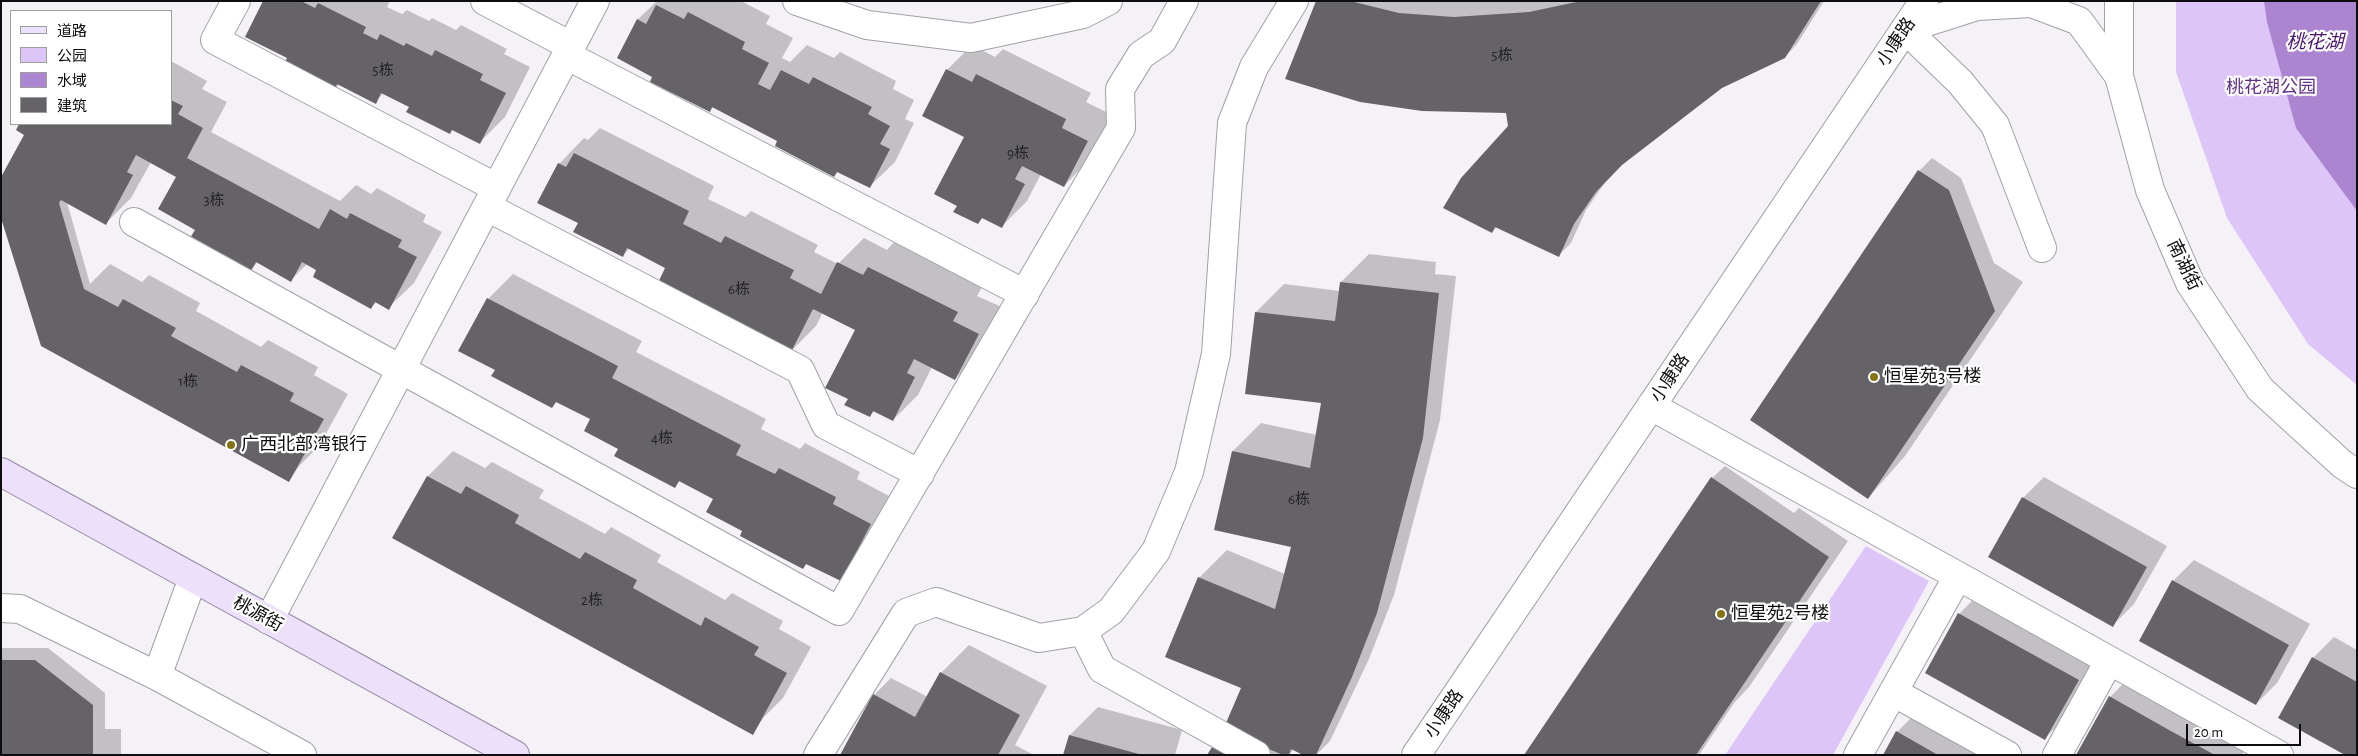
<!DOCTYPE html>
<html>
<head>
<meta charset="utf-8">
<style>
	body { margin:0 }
	#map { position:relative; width:2358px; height:756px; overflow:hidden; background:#f4f1f7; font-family:"Alegreya Sans","Noto Sans SC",sans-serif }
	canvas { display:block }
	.frame { position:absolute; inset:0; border:2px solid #0d0c0e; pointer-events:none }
	.legend { position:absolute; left:10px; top:10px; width:162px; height:115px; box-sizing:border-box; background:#fff; border:1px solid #9e9e9f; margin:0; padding:6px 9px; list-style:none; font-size:15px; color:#0d0c0e }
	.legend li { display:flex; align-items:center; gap:10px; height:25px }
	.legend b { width:25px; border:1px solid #9e9e9f }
	.scale { position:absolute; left:2186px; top:724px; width:115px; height:22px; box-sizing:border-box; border:2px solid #0d0c0e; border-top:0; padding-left:6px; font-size:15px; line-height:18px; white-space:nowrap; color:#0d0c0e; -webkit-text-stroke:4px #fff; paint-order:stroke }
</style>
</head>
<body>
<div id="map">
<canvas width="2358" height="756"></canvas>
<div class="frame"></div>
<ul class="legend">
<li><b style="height:6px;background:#ece0fa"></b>道路</li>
<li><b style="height:14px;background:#ddc5f7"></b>公园</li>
<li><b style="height:14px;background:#ab85d0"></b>水域</li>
<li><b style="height:14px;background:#656368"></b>建筑</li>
</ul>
<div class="scale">20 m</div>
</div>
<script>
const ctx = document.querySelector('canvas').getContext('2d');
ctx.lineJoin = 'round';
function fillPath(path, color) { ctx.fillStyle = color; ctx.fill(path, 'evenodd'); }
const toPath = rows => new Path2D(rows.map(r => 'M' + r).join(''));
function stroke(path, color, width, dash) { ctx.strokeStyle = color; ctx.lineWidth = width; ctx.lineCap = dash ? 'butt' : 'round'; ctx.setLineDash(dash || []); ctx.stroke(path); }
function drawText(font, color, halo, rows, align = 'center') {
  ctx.font = font + ' "Alegreya Sans","Noto Sans SC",sans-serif'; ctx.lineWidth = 4.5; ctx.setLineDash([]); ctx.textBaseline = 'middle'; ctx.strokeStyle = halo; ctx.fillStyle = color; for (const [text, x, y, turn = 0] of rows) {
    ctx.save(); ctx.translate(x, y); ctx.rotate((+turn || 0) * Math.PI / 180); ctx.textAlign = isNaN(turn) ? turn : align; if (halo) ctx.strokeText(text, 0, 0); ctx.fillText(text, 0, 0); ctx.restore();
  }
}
fillPath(toPath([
	[2176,1,2357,1,2357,385,2308,344,2227,218,2176,72],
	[1866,546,1929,581,1833,755,1725,755]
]), '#ddc5f7');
fillPath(toPath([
	[2264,1,2357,1,2357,211,2296,128,2267,22]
]), '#ab85d0');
fillPath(toPath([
	[265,1,390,1,387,7,402,14,407,10,429,21,432,18,456,30,461,25,507,49,504,54,530,67,505,117,480,142,384,93,375,102,340,84,334,90,289,58],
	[657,1,741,1,770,16,766,24,793,38,782,58,790,62,807,45,834,58,840,52,896,81,893,89,914,100,905,119,914,123,895,162,869,187,838,171,834,175,779,141,714,107,709,111,654,76,618,58,638,19],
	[1317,1,1824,1,1797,44,1785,57,1721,87,1622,163,1608,178,1586,210,1571,243,1559,255,1497,227,1492,232,1509,126,1507,112],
	[972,45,995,57,1003,49,1091,93,1086,102,1112,115,1089,160,1064,186,1041,174,1027,201,1002,226,983,217,978,223,958,205,965,136,947,70],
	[171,61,207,81,202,89,227,102,211,132,340,201,356,185,371,194,377,188,426,215,423,222,442,232,414,283,388,308,377,302,371,307,307,264,291,280,258,262,251,269,197,229,177,176,151,162,131,198,106,223,67,202,90,284,110,264,142,282,149,275,200,303,196,311,261,347,268,340,318,367,314,375,348,394,319,446,300,465,289,480,42,345,25,135,18,129,21,124,171,124],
	[600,128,714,186,708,199,745,217,751,211,818,245,814,252,838,264,864,238,887,250,894,242,982,287,977,296,1004,308,980,354,955,379,932,367,918,395,893,420,875,411,869,416,850,398,857,330,823,312,816,326,791,351,667,267,630,248,622,256,580,223,559,164,584,138,588,140],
	[1932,158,1961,178,1994,263,2023,282,1905,456,1868,498,1751,420,1919,171],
	[1369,254,1436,262,1435,274,1456,276,1440,420,1394,595,1369,659,1330,741,1316,755,1306,755,1294,749,1289,755,1208,755,1228,730,1242,687,1199,578,1227,550,1285,574,1292,546,1233,451,1261,423,1317,435,1323,402,1246,393,1256,312,1284,284,1340,291,1341,282],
	[513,274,642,341,636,352,766,419,761,429,800,449,805,443,860,472,857,479,895,499,866,555,841,580,807,563,803,567,744,531,715,498,681,480,675,486,620,448,592,419,557,401,552,406,497,369,488,299],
	[453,451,485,468,492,462,544,490,539,498,605,534,611,527,661,555,657,562,725,600,732,593,783,621,779,629,811,647,783,698,764,717,753,733,394,538,428,476],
	[1725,466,1794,513,1799,508,1848,541,1749,687,1734,703,1699,755,1527,755,1712,478],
	[2044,477,2167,546,2134,604,2113,625,2023,498],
	[2194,560,2310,624,2277,683,2256,704,2173,581],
	[1980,593,2099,659,2066,717,2045,738,1927,672,1959,614],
	[2334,637,2357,650,2357,755,2313,658],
	[969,645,1047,686,1015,745,1034,755,842,755,874,695,891,678,928,697,941,673],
	[1,648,48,648,105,693,105,729,121,729,121,755,1,755],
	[2131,676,2249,741,2242,755,2078,755,2110,697],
	[1098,707,1182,730,1175,755,1064,755,1070,735],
	[1918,711,1996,755,1885,755,1897,732]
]), '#0003');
fillPath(toPath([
	[263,1,301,1,315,8,318,3,366,27,363,33,377,40,380,34,404,46,406,43,432,56,435,50,483,74,480,80,506,93,480,144,452,130,450,134,406,112,409,107,381,93,376,104,337,84,334,91,283,67,287,58,245,37],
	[1316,1,1350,1,1399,13,1454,17,1529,12,1581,1,1821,1,1785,58,1722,88,1622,165,1596,192,1574,224,1559,257,1495,227,1492,233,1443,208,1461,178,1508,126,1506,113,1422,111,1360,102,1285,79],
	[656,5,684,19,688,12,745,42,742,49,769,63,758,84,770,90,781,70,809,84,813,77,872,107,868,114,890,126,880,144,890,149,870,188,837,172,834,177,775,146,777,141,712,107,710,112,650,82,652,77,617,58,637,19,646,24],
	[946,69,972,82,976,74,1066,119,1062,128,1088,141,1064,187,1022,166,1015,179,1025,184,1002,228,982,218,978,224,953,212,957,206,934,194,964,137,922,116],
	[171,100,183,106,178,114,203,128,187,158,319,229,330,209,347,219,350,213,402,240,398,247,417,257,389,310,375,302,371,309,313,277,316,270,302,262,291,282,256,262,251,271,190,238,195,230,158,209,176,177,136,155,127,172,133,175,106,225,61,200,59,203,84,289,118,307,123,299,176,328,171,336,237,372,241,365,294,393,290,401,324,419,289,482,41,346,1,218,1,177,24,135,16,130,19,124,171,124],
	[574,153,689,211,683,224,721,243,725,236,794,270,790,278,821,294,837,262,863,275,868,267,958,312,953,321,979,334,955,380,914,359,907,373,915,377,893,421,873,411,870,417,844,405,848,399,825,388,855,330,813,309,791,352,657,285,665,268,627,248,623,257,573,232,578,223,537,203,558,163,566,167],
	[1918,170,1949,190,1995,311,1868,499,1750,420],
	[1340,282,1439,293,1423,438,1377,613,1352,677,1316,755,1303,755,1291,749,1289,755,1283,755,1223,730,1241,688,1165,657,1198,577,1275,609,1291,547,1214,530,1232,451,1310,468,1321,403,1245,394,1255,312,1335,321],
	[487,298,618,366,612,378,741,445,736,455,775,474,779,468,836,497,833,504,871,524,841,581,806,564,803,569,740,536,742,531,706,512,713,499,679,481,675,488,614,456,618,449,584,431,590,419,556,402,552,408,491,376,495,370,458,351],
	[427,476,461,494,466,486,519,515,515,523,580,559,585,552,637,580,633,588,701,626,705,617,759,647,754,655,787,673,753,735,392,538],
	[1711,477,1829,557,1821,569,1696,755,1524,755],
	[2022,497,2147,567,2113,627,1988,557],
	[2172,580,2289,645,2256,705,2139,641],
	[1958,613,2079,680,2045,740,1925,673],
	[2312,657,2357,682,2357,755,2345,755,2278,718],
	[1,660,35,660,93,705,93,755,1,755],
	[940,672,1020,715,998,755,840,755,873,694,915,717],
	[2109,696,2169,730,2215,755,2076,755],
	[1896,731,1938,755,1883,755],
	[1069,735,1139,754,1139,755,1063,755],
	[1216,741,1237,755,1207,755]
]), '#656368');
const minor = toPath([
	[236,1,215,40,497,188],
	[485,1,571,46],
	[797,1,867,25,971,38,1083,14,1108,1],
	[2119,1,2119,76,2150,190,2190,283,2260,389,2342,464,2357,474],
	[566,55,1025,294],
	[487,207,800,370,826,425,920,474],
	[134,222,839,611,1121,128,1120,89,1141,55,1162,41,1184,1],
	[2042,248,1995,125,1960,82,1905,29,1977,6,2031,3,2079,21,2119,76],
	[1651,406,1958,576,1858,755],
	[1958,576,2279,755],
	[1,608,20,609,157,676,302,755],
	[269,620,595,1],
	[1083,631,1102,669,1256,755],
	[157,676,193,578],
	[1893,692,2007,755],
	[818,755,906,613,936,602,1039,638,1083,631,1111,611,1156,551,1189,472,1216,354,1232,123,1254,67,1294,1],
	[1416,755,1924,1],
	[2057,755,2109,661]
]);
const major = toPath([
	[1,472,515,755]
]);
stroke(minor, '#a3a0a5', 30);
stroke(major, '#9689a5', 30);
stroke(minor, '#fff', 28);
stroke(major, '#ece0fa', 28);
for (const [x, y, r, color] of [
	[1874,377,5,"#867315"],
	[231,445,5,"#867315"],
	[1721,614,5,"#867315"]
]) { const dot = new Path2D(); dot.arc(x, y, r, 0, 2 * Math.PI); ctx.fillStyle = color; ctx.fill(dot); stroke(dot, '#fff', 2); }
drawText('15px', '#232224', null, [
	["5栋",1502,55],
	["5栋",383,70],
	["9栋",1018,153],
	["3栋",214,200],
	["6栋",739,289],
	["1栋",188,381],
	["4栋",662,438],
	["6栋",1299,499],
	["2栋",592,600]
]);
drawText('18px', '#0d0c0e', '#fff', [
	["小康路",1896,42,-56],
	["南湖街",2184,265,64],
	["小康路",1670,378,-56],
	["桃源街",258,614,29],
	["小康路",1444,714,-56]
]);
drawText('18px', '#602f88', '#fff', [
	["桃花湖公园",2271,88]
]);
drawText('18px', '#0d0c0e', '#fff', [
	["恒星苑3号楼",1884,377],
	["广西北部湾银行",241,445],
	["恒星苑2号楼",1731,614]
], 'left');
drawText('italic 19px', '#4a156f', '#fff', [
	["桃花湖",2315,42]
]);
</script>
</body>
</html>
